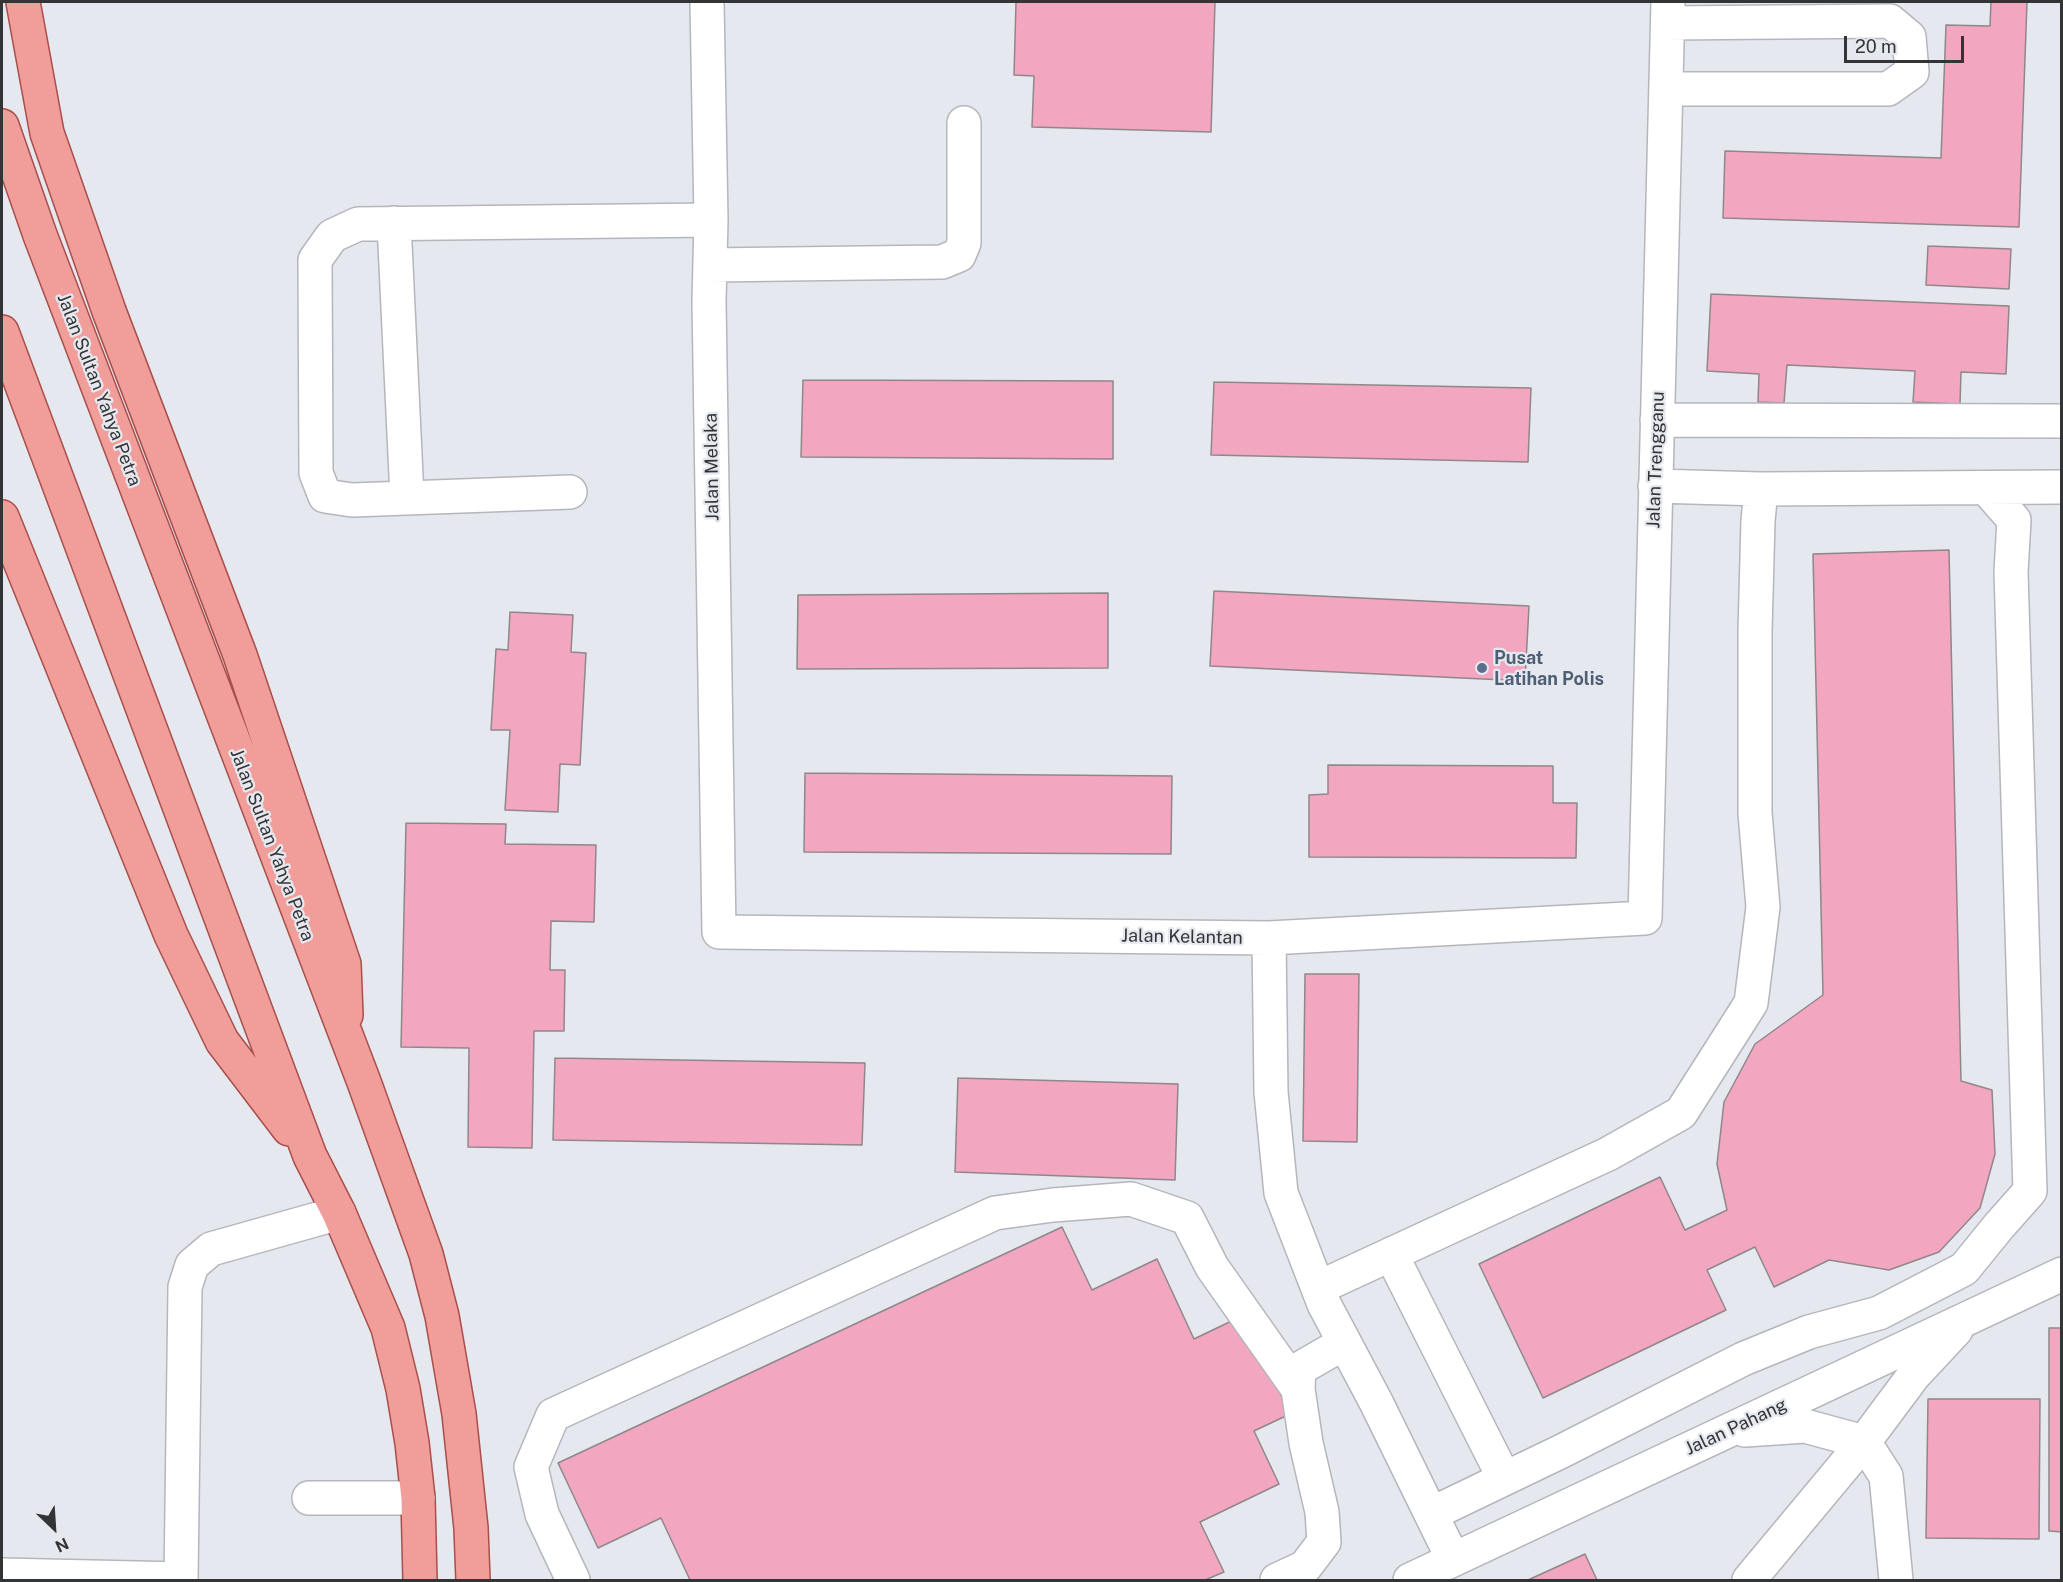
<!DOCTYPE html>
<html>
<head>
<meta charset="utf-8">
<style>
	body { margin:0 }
	#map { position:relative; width:2063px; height:1582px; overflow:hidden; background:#e6e8ef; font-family:"Public Sans",sans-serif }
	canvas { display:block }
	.frame { position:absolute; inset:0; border:3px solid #333436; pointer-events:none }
	.north { position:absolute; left:24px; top:1498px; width:60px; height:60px; -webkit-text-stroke:4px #e6e8ef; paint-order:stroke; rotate:155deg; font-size:16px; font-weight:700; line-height:24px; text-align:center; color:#333436 }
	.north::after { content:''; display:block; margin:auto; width:21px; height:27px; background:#333436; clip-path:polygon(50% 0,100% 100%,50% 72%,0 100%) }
	.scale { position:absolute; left:1844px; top:36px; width:120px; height:27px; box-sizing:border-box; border:3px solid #333436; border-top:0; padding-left:8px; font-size:18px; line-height:21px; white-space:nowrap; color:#333436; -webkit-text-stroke:4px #e6e8ef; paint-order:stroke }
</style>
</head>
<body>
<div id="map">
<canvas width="2063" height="1582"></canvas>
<div class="frame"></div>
<div class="north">N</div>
<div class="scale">20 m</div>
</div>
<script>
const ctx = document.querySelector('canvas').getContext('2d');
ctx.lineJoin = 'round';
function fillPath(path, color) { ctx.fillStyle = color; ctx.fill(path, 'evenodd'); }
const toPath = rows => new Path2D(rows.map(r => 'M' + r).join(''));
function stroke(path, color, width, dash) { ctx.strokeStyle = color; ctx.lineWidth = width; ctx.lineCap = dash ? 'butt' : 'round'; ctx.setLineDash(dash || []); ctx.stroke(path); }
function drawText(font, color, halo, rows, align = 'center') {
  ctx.font = font + ' "Public Sans",sans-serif'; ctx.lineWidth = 4.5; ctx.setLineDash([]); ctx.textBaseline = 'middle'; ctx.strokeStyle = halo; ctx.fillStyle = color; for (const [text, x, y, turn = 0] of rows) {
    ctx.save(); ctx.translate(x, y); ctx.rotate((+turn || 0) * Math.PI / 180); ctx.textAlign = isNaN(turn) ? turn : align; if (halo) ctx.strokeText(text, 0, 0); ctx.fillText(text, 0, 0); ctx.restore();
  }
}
const building = toPath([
	[1016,2,1215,2,1211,132,1032,127,1034,76,1014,75,1016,2],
	[1991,2,2027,2,2019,227,1723,218,1725,151,1941,158,1946,25,1990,26,1991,2],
	[1928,246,2011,249,2009,289,1926,285,1928,246],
	[1711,294,2009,306,2006,374,1961,372,1960,404,1913,402,1915,371,1787,365,1784,403,1758,402,1759,374,1707,371,1711,294],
	[803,380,1113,381,1113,459,801,457,803,380],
	[1214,382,1531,388,1528,462,1211,455,1214,382],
	[1949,550,1961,1081,1992,1090,1995,1154,1980,1208,1939,1252,1889,1270,1829,1260,1774,1287,1755,1247,1707,1270,1726,1310,1543,1398,1479,1264,1660,1177,1685,1230,1727,1210,1717,1164,1724,1102,1755,1044,1823,995,1813,554,1949,550],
	[1214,591,1529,606,1525,681,1210,666,1214,591],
	[1108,593,1108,668,797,669,798,595,1108,593],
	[510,612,573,615,571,652,586,653,580,765,560,764,558,812,505,810,510,730,491,730,496,649,508,650,510,612],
	[1328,765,1553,766,1553,803,1577,803,1576,858,1309,857,1309,795,1328,794,1328,765],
	[805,773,1172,776,1171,854,804,852,805,773],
	[406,823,506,824,505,844,596,845,594,922,551,921,550,970,565,970,564,1031,534,1031,532,1148,468,1147,469,1048,401,1047,406,823],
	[1305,974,1359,974,1357,1142,1303,1141,1305,974],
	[555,1058,865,1063,862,1145,553,1140,555,1058],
	[958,1078,1178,1084,1175,1180,955,1172,958,1078],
	[1062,1227,1092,1290,1157,1259,1194,1339,1244,1315,1290,1414,1254,1431,1279,1484,1200,1522,1224,1572,1205,1580,690,1580,661,1518,598,1548,558,1463,1062,1227],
	[2049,1328,2062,1328,2062,1532,2049,1531,2049,1328],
	[1928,1399,2040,1399,2039,1539,1926,1538,1928,1399],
	[1585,1554,1597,1580,1528,1580,1585,1554]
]);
fillPath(building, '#f2a6c0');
stroke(building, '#8f878a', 1.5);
const minor = toPath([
	[707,2,711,220,709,301,719,932,1269,938,1645,918,1668,2],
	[1666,89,1888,89,1912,72,1909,37,1890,21,1668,23],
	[394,223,407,497],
	[710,265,942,262,959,255,964,243,964,123],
	[1657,420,2062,421],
	[1655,486,1761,489,2062,487],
	[570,492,352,500,325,496,316,473,315,260,332,236,358,224,711,220],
	[1269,938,1271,1092,1281,1193,1324,1304,1376,1402,1453,1559],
	[1391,1254,1504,1478],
	[1318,1288,1608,1154,1681,1113,1751,1003,1763,907,1755,813,1755,631,1758,521,1761,489],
	[1745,1430,1805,1426,1864,1442,1886,1476,1896,1580],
	[309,1498,418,1498],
	[1431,1514,1562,1451,1743,1359,1809,1332,1879,1313,1964,1269,1999,1226,2030,1191,2011,572,2014,520,1986,488],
	[2,1575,181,1579],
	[181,1580,185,1287,192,1265,211,1249,339,1213],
	[573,1580,542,1514,531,1467,553,1415,995,1213,1053,1205,1131,1199,1187,1218,1212,1267,1298,1389],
	[1277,1580,1305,1567,1324,1542,1322,1512,1306,1443,1298,1389,1299,1369,1344,1343],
	[1410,1580,2062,1274],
	[1749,1580,1864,1442,1914,1375,1956,1330]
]);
const major = toPath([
	[23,2,47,133,109,311,240,655,344,964,346,1015],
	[2,126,40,235,364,1082,426,1254,442,1316,459,1414,471,1528,473,1580],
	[2,332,310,1156,339,1213,388,1328,403,1389,412,1443,418,1498,420,1580],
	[2,517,171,935,222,1041,289,1129]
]);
stroke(minor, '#b4b6bc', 36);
stroke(major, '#a84f4c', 36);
stroke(minor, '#fff', 33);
stroke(major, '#f19e9b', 33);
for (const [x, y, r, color] of [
	[1482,668,6,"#5c6f8a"]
]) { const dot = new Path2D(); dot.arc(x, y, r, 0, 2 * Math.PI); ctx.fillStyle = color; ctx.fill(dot); stroke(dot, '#e6e8ef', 2); }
drawText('18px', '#333436', '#e6e8ef', [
	["Jalan Sultan Yahya Petra",99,390,69],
	["Jalan Trengganu",1656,460,-88],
	["Jalan Melaka",712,467,-91],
	["Jalan Sultan Yahya Petra",272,845,69],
	["Jalan Kelantan",1182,937,1],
	["Jalan Pahang",1736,1427,-25]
]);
drawText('bold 18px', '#4e5e75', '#e6e8ef', [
	["Pusat",1494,658],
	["Latihan Polis",1494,679]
], 'left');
</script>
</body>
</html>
